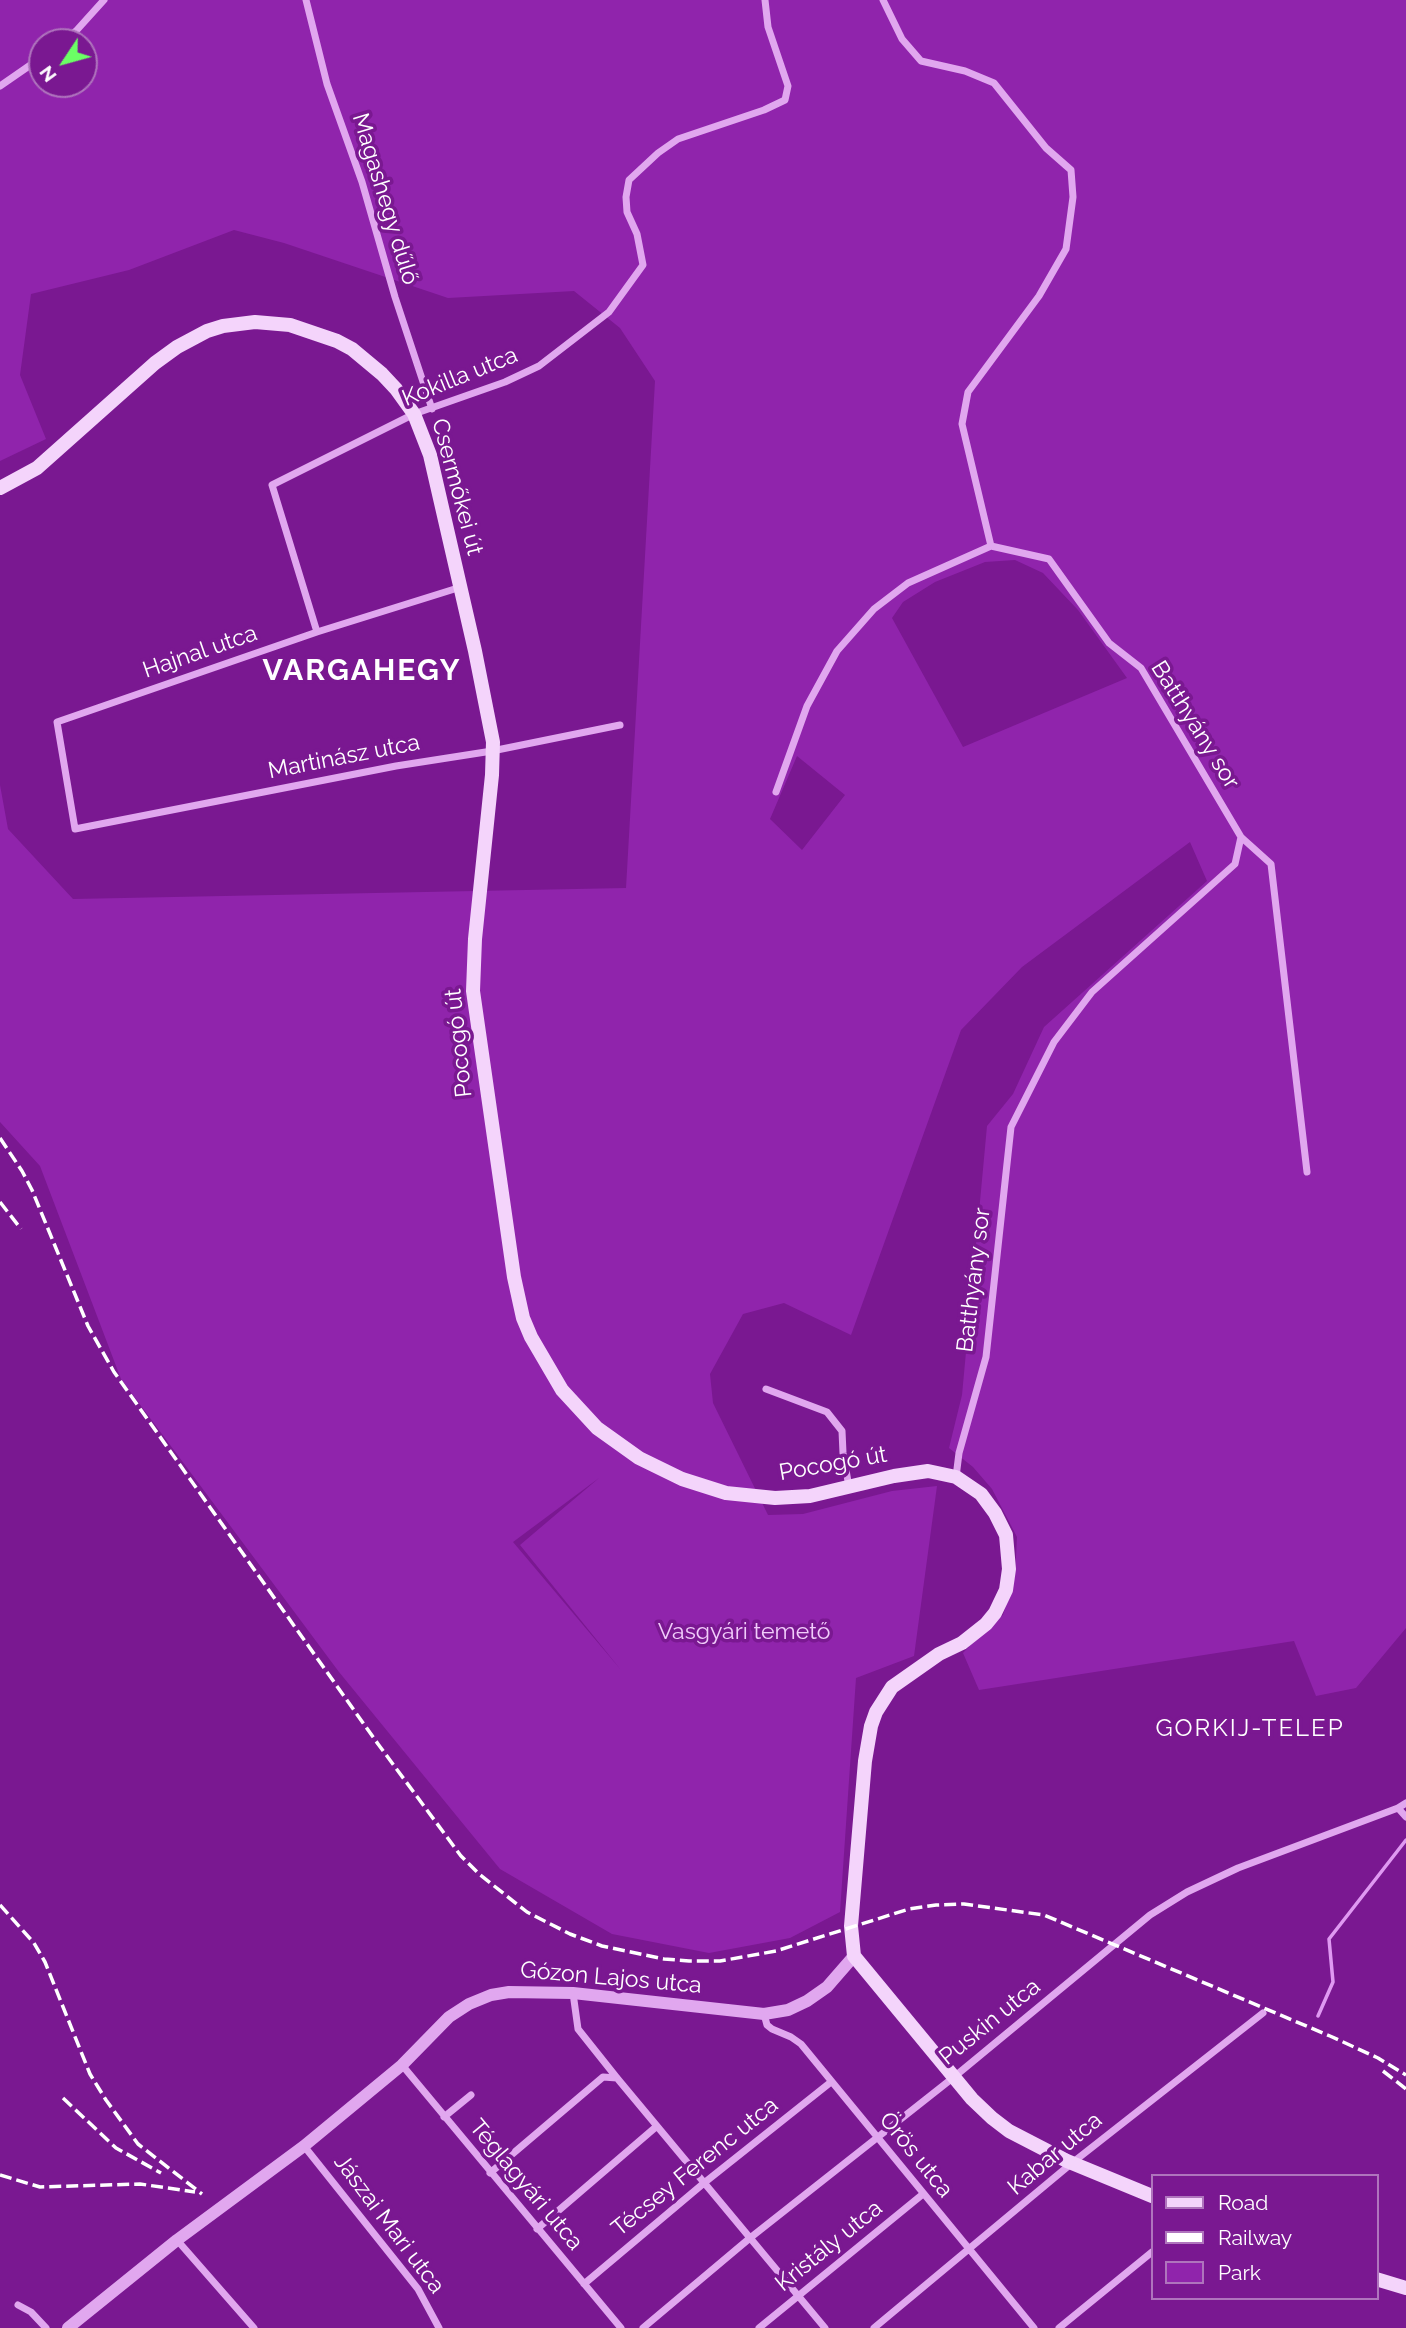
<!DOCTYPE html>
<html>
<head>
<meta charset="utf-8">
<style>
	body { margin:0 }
	#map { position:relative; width:1406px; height:2328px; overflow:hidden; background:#7a1891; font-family:Raleway,sans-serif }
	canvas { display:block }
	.legend { position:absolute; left:1151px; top:2174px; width:228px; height:126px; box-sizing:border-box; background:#7a1891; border:2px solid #af74bd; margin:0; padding:9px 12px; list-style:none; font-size:21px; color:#fff }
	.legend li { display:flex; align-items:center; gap:14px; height:35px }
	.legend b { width:35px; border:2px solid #af74bd }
	.north { position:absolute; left:28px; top:28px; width:70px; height:70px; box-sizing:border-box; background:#7a1891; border:2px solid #af74bd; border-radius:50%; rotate:234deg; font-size:19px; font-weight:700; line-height:28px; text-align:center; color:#fff }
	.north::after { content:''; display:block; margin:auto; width:24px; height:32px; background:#6bff65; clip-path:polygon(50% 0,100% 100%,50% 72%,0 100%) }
</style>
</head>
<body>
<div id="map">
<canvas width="1406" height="2328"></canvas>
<ul class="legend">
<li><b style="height:9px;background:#f4d4fb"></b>Road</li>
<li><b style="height:9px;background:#fff"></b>Railway</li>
<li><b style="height:19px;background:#9024ac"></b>Park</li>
</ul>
<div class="north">N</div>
</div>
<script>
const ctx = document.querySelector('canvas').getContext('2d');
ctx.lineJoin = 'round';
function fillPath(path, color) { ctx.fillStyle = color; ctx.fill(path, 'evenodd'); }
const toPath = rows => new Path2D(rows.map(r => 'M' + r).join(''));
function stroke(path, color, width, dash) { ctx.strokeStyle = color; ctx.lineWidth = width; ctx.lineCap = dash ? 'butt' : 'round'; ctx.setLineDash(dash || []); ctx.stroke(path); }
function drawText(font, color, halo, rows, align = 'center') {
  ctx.font = font + ' Raleway,sans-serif'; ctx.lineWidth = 7; ctx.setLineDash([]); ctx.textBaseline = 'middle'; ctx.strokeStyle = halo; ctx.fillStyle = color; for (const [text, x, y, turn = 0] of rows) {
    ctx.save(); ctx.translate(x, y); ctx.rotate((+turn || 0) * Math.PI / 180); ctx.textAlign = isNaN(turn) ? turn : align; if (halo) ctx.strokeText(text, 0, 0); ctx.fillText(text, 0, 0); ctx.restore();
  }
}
fillPath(toPath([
	[0,0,1406,0,1406,1628,1356,1688,1316,1696,1294,1641,979,1690,963,1653,977,1638,1003,1615,1015,1576,1017,1537,992,1489,973,1467,949,1448,962,1395,987,1126,1013,1094,1044,1027,1207,881,1190,842,1022,967,961,1030,851,1335,784,1303,743,1314,710,1374,713,1403,768,1515,803,1514,892,1491,937,1486,914,1656,856,1678,840,1912,790,1938,709,1953,612,1934,500,1869,339,1672,121,1379,40,1166,0,1122,0,785,8,829,73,899,626,888,655,381,620,328,574,291,448,298,284,243,234,230,129,270,31,294,20,375,46,439,0,461],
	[42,42,84,42,84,84,42,84],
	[1015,560,1043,573,1078,610,1127,678,963,747,892,618,903,602,935,582,985,562],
	[797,756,845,795,802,850,770,819],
	[599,1478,520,1545,621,1670,513,1542]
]), '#9024ac');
stroke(toPath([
	[1318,2016,1333,1982,1329,1939,1406,1840]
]), '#df99f2', 3.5);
stroke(toPath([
	[306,0,327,84,362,182,395,297,432,409],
	[883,0,902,39,921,61,965,71,994,83,1046,148,1071,170,1073,197,1066,249,1039,296,968,392,962,424,991,546],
	[63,42,76,31,104,0],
	[0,86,42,57],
	[461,587,317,632,57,722,75,829,396,766,492,751,620,725],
	[317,632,272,485,414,414,505,382,539,366,609,312,643,265,637,234,627,212,626,197,629,180,658,153,678,139,764,110,785,100,788,86,768,27,765,0],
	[776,792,807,706,837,651,874,609,908,583,991,546,1049,559,1109,643,1141,668,1241,837,1235,864,1092,992,1054,1042,1011,1127,986,1357,959,1453,956,1477],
	[1241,837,1271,864,1307,1172],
	[766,1389,827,1412,842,1431,843,1453,849,1487],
	[1398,1808,1406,1817],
	[573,1993,578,2029,617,2078,825,2328],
	[764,2014,767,2025,772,2029,791,2037,801,2044,1034,2328],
	[402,2065,621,2328],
	[444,2117,471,2095],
	[304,2146,418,2289,439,2328],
	[490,2173,603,2077,617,2078],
	[537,2229,657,2126],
	[177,2240,254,2328],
	[584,2284,704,2183,831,2082],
	[18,2305,31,2312,46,2328],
	[643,2328,750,2238,954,2077,1150,1915,1187,1892,1238,1868,1398,1808,1406,1803],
	[759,2328,923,2194],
	[874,2328,1072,2163,1263,2013],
	[1059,2328,1152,2252]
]), '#e1a7ef', 7);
stroke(toPath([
	[68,2328,177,2240,304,2146,402,2065,449,2017,469,2004,491,1995,509,1992,573,1993,764,2014,788,2010,807,2001,827,1987,854,1956]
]), '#e1a7ef', 12);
stroke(toPath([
	[0,488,37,468,155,363,177,347,207,331,223,326,255,322,290,325,337,341,352,349,382,374,396,389,414,414,430,455,475,651,493,742,492,775,475,939,473,991,514,1277,523,1318,531,1337,562,1390,597,1428,639,1458,682,1479,726,1493,775,1498,810,1496,894,1476,928,1471,956,1477,981,1494,995,1513,1006,1535,1009,1569,1006,1590,995,1613,986,1624,962,1643,939,1654,892,1687,876,1712,871,1726,865,1761,851,1926,854,1956,972,2099,992,2118,1009,2131,1067,2161,1152,2196],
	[1376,2279,1406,2288]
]), '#f4d4fb', 14);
stroke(toPath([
	[0,1138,22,1171,32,1190,88,1326,114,1372,378,1744,461,1856,479,1874,527,1912,570,1934,602,1946,664,1959,689,1961,720,1961,776,1951,909,1909,936,1905,964,1904,1044,1915,1330,2036,1378,2058,1406,2075],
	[0,1202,21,1229],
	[0,1905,34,1943,45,1962,90,2074,106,2100,138,2144,202,2194],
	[1383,2071,1406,2089],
	[63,2098,116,2148,161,2173],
	[0,2175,40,2187,140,2184,195,2192]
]), '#fff', 3.5, [12, 5]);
drawText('23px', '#fff', '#7a1891', [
	["Magashegy dűlő",385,199,73],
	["Kokilla utca",460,377,-22],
	["Csermőkei út",457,487,75],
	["Hajnal utca",200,652,-19],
	["Batthyány sor",1195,725,58],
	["Martinász utca",344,757,-11],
	["Pocogó út",459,1043,-96],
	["Batthyány sor",974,1280,-83],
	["Pocogó út",833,1464,-10],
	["Gózon Lajos utca",611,1978,5],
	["Puskin utca",990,2022,-39],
	["Kabar utca",1055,2154,-40],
	["Örös utca",916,2155,51],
	["Técsey Ferenc utca",695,2167,-39],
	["Téglagyári utca",526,2185,50],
	["Jászai Mari utca",389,2224,53],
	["Kristály utca",829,2246,-39]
]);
drawText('23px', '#f1cdfb', '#7a1891', [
	["Vasgyári temető",744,1632]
]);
ctx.letterSpacing = '2px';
drawText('24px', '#fff', '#7a1891', [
	["GORKIJ-TELEP",1250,1729]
]);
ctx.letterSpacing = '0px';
ctx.letterSpacing = '2px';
drawText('bold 30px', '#fff', '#7a1891', [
	["VARGAHEGY",362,671]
]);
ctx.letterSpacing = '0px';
</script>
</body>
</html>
